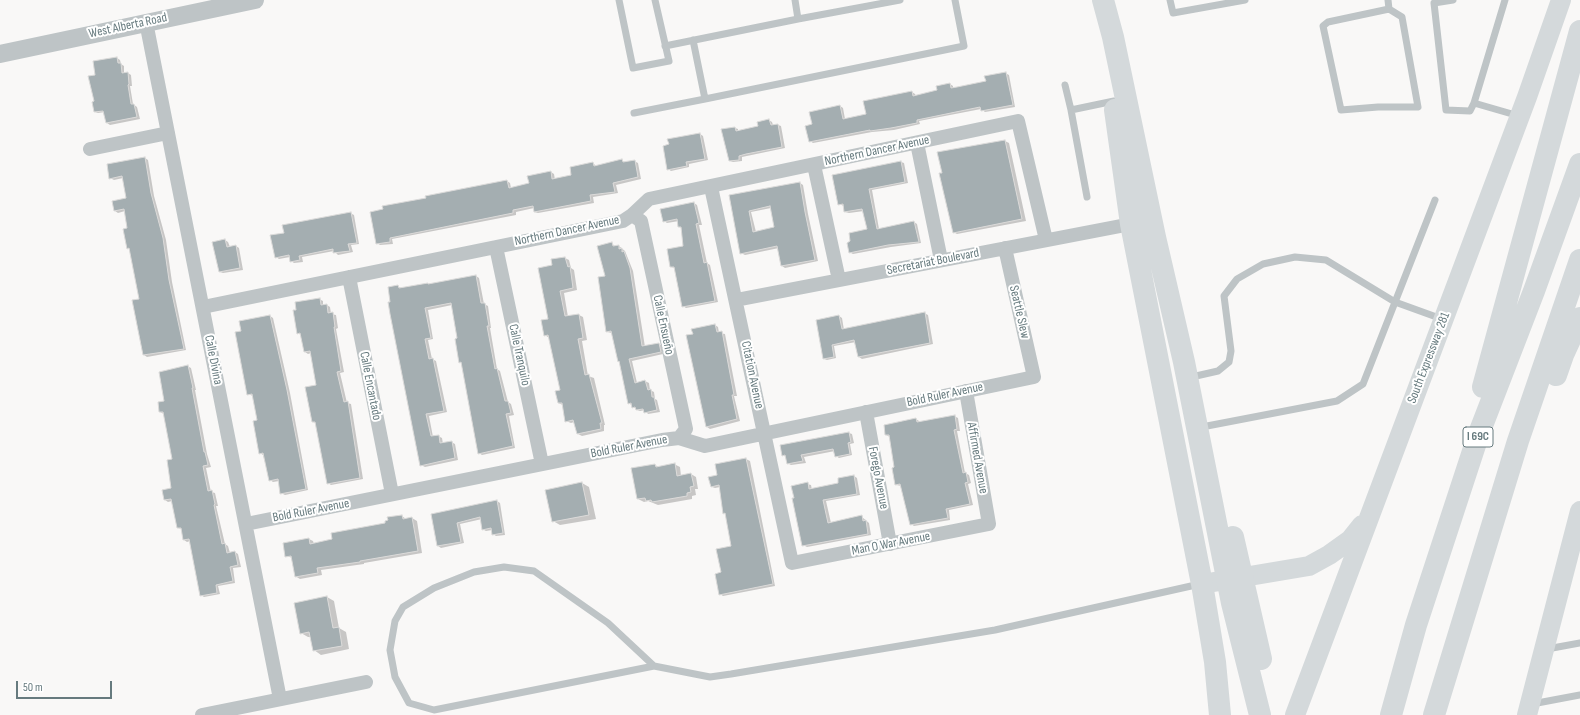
<!DOCTYPE html>
<html>
<head>
<meta charset="utf-8">
<style>
	body { margin:0 }
	#map { position:relative; width:1580px; height:715px; overflow:hidden; background:#f9f8f7; font-family:"Sofia Sans Condensed",sans-serif }
	canvas { display:block }
	.scale { position:absolute; left:16px; top:681px; width:96px; height:18px; box-sizing:border-box; border:2px solid #667a7e; border-top:0; padding-left:5px; font-size:12px; line-height:14px; white-space:nowrap; color:#667a7e; -webkit-text-stroke:3px #fff; paint-order:stroke }
</style>
</head>
<body>
<div id="map">
<canvas width="1580" height="715"></canvas>
<div class="scale">50 m</div>
</div>
<script>
const ctx = document.querySelector('canvas').getContext('2d');
ctx.lineJoin = 'round';
function fillPath(path, color) { ctx.fillStyle = color; ctx.fill(path, 'evenodd'); }
const toPath = rows => new Path2D(rows.map(r => 'M' + r).join(''));
function stroke(path, color, width, dash) { ctx.strokeStyle = color; ctx.lineWidth = width; ctx.lineCap = dash ? 'butt' : 'round'; ctx.setLineDash(dash || []); ctx.stroke(path); }
function drawText(font, color, halo, rows, align = 'center') {
  ctx.font = font + ' "Sofia Sans Condensed",sans-serif'; ctx.lineWidth = 4; ctx.setLineDash([]); ctx.textBaseline = 'middle'; ctx.strokeStyle = halo; ctx.fillStyle = color; for (const [text, x, y, turn = 0] of rows) {
    ctx.save(); ctx.translate(x, y); ctx.rotate((+turn || 0) * Math.PI / 180); ctx.textAlign = isNaN(turn) ? turn : align; if (halo) ctx.strokeText(text, 0, 0); ctx.fillText(text, 0, 0); ctx.restore();
  }
}
fillPath(toPath([
	[117,58,120,60,121,64,124,66,124,74,128,73,131,75,132,86,130,86,133,104,137,107,140,119,110,125,107,123,105,112,98,113,95,112,96,75],
	[1005,73,1009,75,1015,107,985,112,981,109,919,121,920,124,894,130,872,132,813,143,810,141,813,125,840,106,843,108,845,119,867,115,865,102,912,92,915,94,916,96,938,91,950,84,953,86,953,89,987,82],
	[769,120,772,122,773,125,778,125,781,126,785,148,742,157,742,161,733,162,730,161,735,128,738,129,738,132,759,127],
	[700,134,703,136,708,160,689,164,689,167,671,171,668,169],
	[1005,141,1009,143,1026,221,957,234,953,232,943,174],
	[145,158,148,160,154,196,166,240,172,282,186,350,147,357,144,355,140,299,130,249,128,248,128,229,125,211,118,213,115,211,127,199,123,178,114,180,110,178],
	[622,160,625,163,634,161,638,163,641,179,616,185,618,193,593,197,594,203,538,213,534,212,534,208,516,212,516,215,511,216,392,239,393,244,380,245,377,243,427,199,507,181,510,183,511,188,530,184,551,172,554,174,555,180,572,176,593,163,596,166],
	[901,162,904,163,908,183,872,190,879,229,914,222,917,224,921,243,891,247,853,254,849,252,868,230,864,211,849,213,845,212,844,206,839,204],
	[800,183,803,185,808,214,818,261,785,268,782,266,779,248,745,255,741,253,730,196],
	[771,208,775,228,756,232,751,212],
	[694,203,697,205,702,225,699,225,707,263,710,265,718,302,686,308,683,306,675,268,671,267,684,247,682,228,679,227,679,221,667,223,664,221],
	[350,213,354,215,359,244,351,245,353,252,338,255,334,251,302,257,303,262,294,263,291,261,290,257,279,259,276,257,285,234],
	[225,240,228,242,230,247,236,246,239,248,243,270,223,273,220,272],
	[612,243,615,247,619,246,625,251,633,271,645,347,659,344,662,346,663,354,632,361,637,383,645,381,649,383,650,390,654,392,655,399,657,400,660,412,648,414,645,410,640,411,637,410,629,403,620,362,619,361,612,333,607,332,607,277],
	[565,258,569,260,571,268,574,270,577,290,564,293,568,317,579,315,583,317,587,340,582,341,588,376,594,378,605,425,604,425,604,431,582,436,578,434,574,422,571,423,566,421,563,405,558,403,561,390,549,338,545,335,550,320,553,265,552,260],
	[476,276,479,278,484,304,488,306,491,328,490,328,497,369,500,371,508,402,511,404,514,415,509,416,515,448,482,455,479,453,462,363,460,362,458,339,452,305,428,310,433,339,428,340,432,359,436,361,447,412,429,416,433,437,438,436,442,438,443,444,451,442,455,444,458,460,425,467,421,465,391,302,398,286,402,289],
	[319,299,323,301,323,305,327,305,330,307,331,314,336,315,338,328,336,329,344,372,340,373,347,403,351,404,363,479,331,485,328,483,316,423,313,422,318,385,311,353,308,354,305,352,301,335,298,333,297,311],
	[924,313,928,315,933,344,862,359,859,357,856,342,834,346,836,358,827,360,824,359,839,316,842,318,844,330],
	[270,316,273,318,290,393,308,490,285,495,281,493,279,481,273,482,270,480,263,455,260,453,259,420,253,396,248,394,242,332],
	[715,325,718,327,719,333,725,334,737,396,734,396,740,421,710,429,707,427,688,336,694,335],
	[187,366,191,368,196,390,195,390,207,454,211,467,206,468,211,492,215,493,218,506,216,506,225,544,228,546,230,553,235,552,238,554,241,567,233,568,235,583,218,586,220,594,204,597,201,595,190,541,187,542,184,540,182,529,178,528,172,501,168,502,165,500,173,489,173,460,164,414,160,412,165,402],
	[954,416,958,418,960,431,957,431,965,473,969,475,971,483,968,484,973,505,949,510,950,520,914,526,911,524,902,486,896,485,896,468,890,437,886,435,916,419,919,421,919,423],
	[849,433,852,434,854,443,850,444,852,455,839,458,836,456,835,451,804,457,806,463,791,465,787,463,786,457,783,455],
	[746,459,750,461,775,586,723,596,720,594,722,573,732,546,720,487,715,488,712,487,718,476,716,465],
	[674,464,680,467,681,476,691,474,696,477,698,489,695,489,696,495,692,496,692,499,658,505,648,501,644,502,638,499,655,465,659,467],
	[854,476,857,478,860,495,826,501,831,523,862,517,869,523,871,535,807,547,803,545,795,498,807,484,811,485,812,490,839,484],
	[582,483,589,487,596,519,560,525,553,521,546,491],
	[497,501,500,503,505,535,496,536,493,534,492,530,486,531,482,529,482,519,460,524,464,543,441,548,438,546,432,514],
	[402,516,406,519,412,518,417,521,422,553,364,563,364,564,321,570,322,575,300,579,295,576,293,558,286,556,309,539,313,541,314,544,333,540,386,524],
	[327,597,334,601,339,628,346,632,349,649,321,655,314,650,311,637,308,637,301,633]
]), '#0003');
const building = toPath([
	[117,57,118,63,121,63,122,73,128,72,129,84,128,85,131,104,134,104,137,117,106,123,103,111,94,112,92,102,94,101,88,76,95,75,93,61,117,57],
	[1006,72,1013,105,981,111,980,107,917,120,917,123,891,128,870,131,870,130,809,142,805,126,812,124,809,112,840,105,843,119,866,114,863,101,912,91,913,96,937,90,936,86,950,83,951,88,957,87,986,81,984,76,1006,72],
	[769,119,771,125,778,124,782,147,746,154,739,156,739,160,729,161,721,129,735,127,736,131,758,126,757,122,769,119],
	[700,133,705,159,686,162,687,166,667,170,663,146,669,144,667,139,700,133],
	[1005,140,1022,219,953,233,939,173,942,173,937,152,1005,140],
	[145,157,151,193,163,238,169,280,184,349,143,355,132,300,139,299,129,248,127,249,123,229,127,228,124,209,114,211,112,201,126,198,122,176,109,179,107,164,145,157],
	[622,159,623,162,635,160,638,177,613,183,615,192,590,195,591,201,534,212,533,206,513,210,513,213,508,214,390,238,390,242,376,244,370,212,383,209,382,206,426,198,425,196,507,180,509,188,529,183,527,176,551,171,552,179,571,175,570,167,593,162,594,166,622,159],
	[901,161,905,182,869,189,877,229,914,221,919,242,888,245,849,253,847,243,850,241,849,233,867,229,862,209,844,212,843,204,838,205,832,175,901,161],
	[800,182,805,212,815,260,781,266,777,246,740,254,729,195,800,182],
	[770,206,774,227,753,232,749,211,770,206],
	[694,202,699,223,696,224,704,263,707,262,715,301,682,307,674,267,670,267,667,249,683,246,681,227,678,227,677,219,663,222,660,209,694,202],
	[351,212,357,243,348,244,350,251,333,253,333,249,299,256,300,260,290,262,289,255,275,258,270,235,284,233,282,225,351,212],
	[225,239,227,247,236,245,240,268,219,272,212,242,225,239],
	[612,242,613,246,619,245,619,249,622,248,622,252,624,251,630,268,642,346,659,343,661,352,629,359,635,383,645,380,648,390,651,389,652,397,654,397,657,410,644,413,643,409,636,410,635,407,632,408,631,403,628,404,619,361,618,362,611,331,606,332,598,277,605,276,597,246,612,242],
	[565,257,568,267,570,266,573,288,560,291,565,316,579,314,583,338,578,339,585,375,589,374,602,423,600,423,601,429,577,434,573,420,565,422,562,403,558,403,555,391,560,390,548,335,544,336,541,320,548,319,538,268,552,265,551,259,565,257],
	[476,275,481,303,485,303,489,326,487,326,495,369,497,368,505,401,508,401,511,413,506,414,513,446,478,454,461,362,459,363,455,339,457,338,451,303,425,308,431,338,425,339,429,359,433,358,444,411,426,414,431,436,439,435,440,443,452,441,455,458,420,466,390,314,388,302,390,302,388,287,398,285,399,288,428,283,428,284,476,275],
	[320,298,321,305,327,304,328,313,333,312,335,327,334,327,341,371,337,372,344,402,348,401,360,478,327,484,315,422,312,422,305,387,316,385,310,351,304,352,300,333,297,334,293,310,296,310,295,302,320,298],
	[925,312,930,343,858,357,854,340,832,345,834,357,823,359,816,320,839,315,842,329,925,312],
	[270,315,287,390,306,489,280,494,278,479,269,481,263,453,259,454,253,421,257,420,252,394,247,395,235,332,241,331,239,321,270,315],
	[715,324,717,332,722,331,734,395,732,395,737,419,706,427,686,335,693,334,691,329,715,324],
	[188,365,193,388,192,388,204,452,205,452,208,465,203,466,208,491,212,490,215,504,214,505,222,544,225,543,227,553,235,551,238,565,230,567,233,581,216,585,217,593,200,596,189,539,183,540,181,528,177,528,171,499,164,500,162,490,171,488,167,460,172,459,163,412,159,412,158,402,164,401,159,372,188,365],
	[955,415,957,429,954,430,963,473,966,472,968,482,965,483,970,504,946,509,948,518,910,525,900,484,895,485,892,468,894,467,889,435,885,435,884,425,916,418,917,422,955,415],
	[849,432,851,442,848,443,850,454,835,457,833,449,801,455,803,461,787,464,785,455,782,456,780,445,849,432],
	[746,458,773,584,719,595,715,574,721,572,716,549,731,546,725,513,723,514,719,485,711,487,708,477,717,475,715,464,746,458],
	[675,463,677,476,691,473,694,486,690,487,691,492,687,493,687,496,652,502,651,500,646,501,645,498,637,499,631,468,655,464,656,467,675,463],
	[854,475,857,494,823,500,828,523,862,515,863,521,866,520,868,534,802,546,792,498,794,498,791,486,808,482,809,489,838,483,838,478,854,475],
	[582,482,589,515,552,522,545,490,582,482],
	[497,500,503,533,492,535,491,528,482,530,480,517,457,523,461,542,437,546,431,514,497,500],
	[402,515,403,519,412,517,418,551,360,561,360,562,317,568,318,573,295,577,291,556,285,557,283,543,309,538,310,544,332,539,331,533,385,523,385,521,388,520,387,517,402,515],
	[327,596,333,628,339,627,342,646,313,651,309,632,300,634,294,603,327,596]
]);
fillPath(building, '#a4aeb1');
stroke(building, '#dbdad9', 1);
stroke(toPath([
	[619,0,633,68,669,61,655,0],
	[1170,0,1173,13,1245,0],
	[1388,0,1389,9,1402,17,1418,107,1378,107,1341,110,1323,26,1328,22,1389,9],
	[1453,0,1434,3,1446,110,1470,111,1474,103],
	[1505,0,1474,103,1519,116],
	[798,19,900,0],
	[665,46,798,19,795,0],
	[1065,85,1071,110],
	[705,99,964,46,955,0],
	[634,113,705,99,693,40],
	[1087,197,1071,110,1114,101],
	[1196,376,1218,371,1229,362,1231,351,1224,296,1237,279,1263,264,1295,257,1326,260,1395,302,1442,319],
	[1207,426,1337,401,1363,384,1435,200],
	[1547,649,1580,643],
	[654,666,608,623,534,571,504,567,474,572,434,588,403,607,395,621,390,650,395,677,409,703,434,710,654,666,710,677,731,674,995,630,1200,584],
	[1532,704,1580,695]
]), '#bec4c6', 7);
stroke(toPath([
	[146,22,280,699],
	[917,143,941,260],
	[90,149,168,133],
	[814,165,839,280],
	[711,187,792,563,989,524,966,391],
	[632,215,641,221,686,429,679,438],
	[496,247,542,464],
	[349,277,392,494],
	[736,300,1131,224],
	[203,307,623,221,632,215,649,199,1018,121,1046,240],
	[866,412,890,544],
	[246,524,662,440,679,438,705,446,1034,377,1005,248],
	[202,715,366,682]
]), '#bec4c6', 14);
stroke(toPath([
	[0,54,255,0]
]), '#bec4c6', 18);
stroke(toPath([
	[1202,584,1309,566,1329,555,1350,540,1362,525],
	[1295,715,1527,97,1561,0],
	[1527,715,1580,511]
]), '#d4d9db', 20);
stroke(toPath([
	[1103,0,1113,37,1155,237,1184,362,1232,603,1260,715],
	[1115,110,1131,224,1202,584,1215,662,1220,715],
	[1233,537,1261,659]
]), '#d4d9db', 22);
stroke(toPath([
	[1556,375,1563,355,1580,318],
	[1483,387,1580,31],
	[1391,715,1416,625,1478,436,1534,291,1580,164],
	[1434,715,1518,441,1580,260]
]), '#d4d9db', 22);
for (const [x, y, w] of [
	[1478,437,30]
]) { const box = new Path2D(); box.roundRect(x - w / 2, y - 10, w, 20, 3); ctx.fillStyle = '#fff'; ctx.fill(box); stroke(box, '#667a7e', 1); }
drawText('bold 12px', '#667a7e', null, [
	["I 69C",1478,437]
]);
drawText('13px', '#667a7e', '#fff', [
	["West Alberta Road",128,26,-12],
	["Northern Dancer Avenue",877,151,-12],
	["Northern Dancer Avenue",567,231,-12],
	["Secretariat Boulevard",933,262,-11],
	["Seattle Slew",1019,312,77],
	["Calle Ensueño",663,325,78],
	["Calle Tranquilo",519,355,78],
	["South Expressway 281",1429,358,-69],
	["Calle Divina",213,360,79],
	["Citation Avenue",752,375,78],
	["Calle Encantado",370,386,79],
	["Bold Ruler Avenue",945,395,-12],
	["Bold Ruler Avenue",629,447,-11],
	["Affirmed Avenue",977,458,80],
	["Forego Avenue",878,478,79],
	["Bold Ruler Avenue",311,511,-11],
	["Man O War Avenue",891,544,-11]
]);
</script>
</body>
</html>
